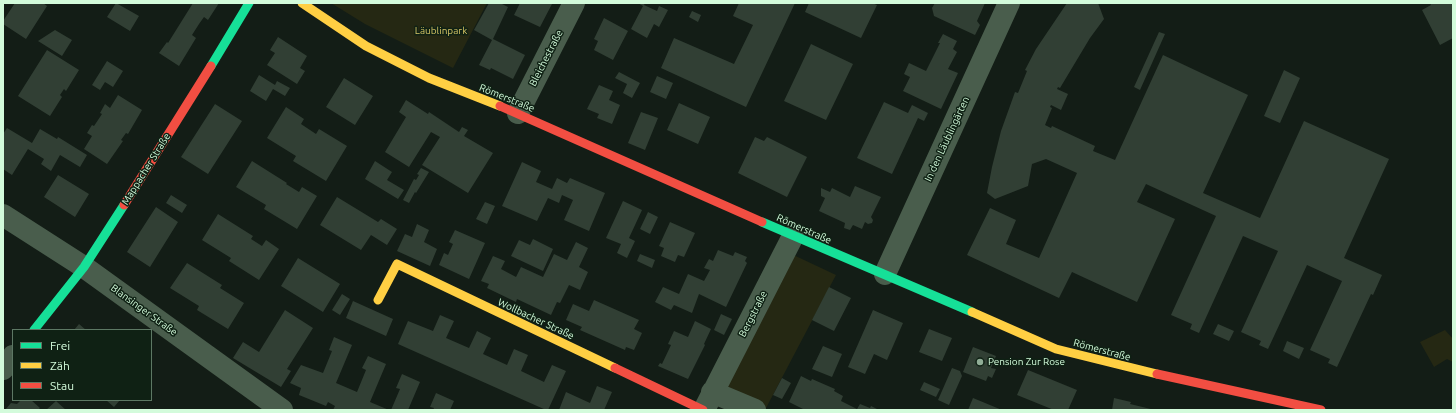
<!DOCTYPE html>
<html>
<head>
<meta charset="utf-8">
<style>
	body { margin:0 }
	#map { position:relative; width:1456px; height:413px; overflow:hidden; background:#131d16; font-family:Ubuntu,sans-serif }
	canvas { display:block }
	.frame { position:absolute; inset:0; border:4px solid #d3fbdb; pointer-events:none }
	.legend { position:absolute; left:12px; top:329px; width:140px; height:72px; box-sizing:border-box; background:#0f2114; border:1px solid #5d7864; margin:0; padding:5px 7px; list-style:none; font-size:12px; color:#d3fbdb }
	.legend li { display:flex; align-items:center; gap:8px; height:20px }
	.legend b { width:20px; border:1px solid #5d7864 }
</style>
</head>
<body>
<div id="map">
<canvas width="1456" height="413"></canvas>
<div class="frame"></div>
<ul class="legend">
<li><b style="height:5px;background:#16e098"></b>Frei</li>
<li><b style="height:5px;background:#ffcf43"></b>Zäh</li>
<li><b style="height:5px;background:#f24e42"></b>Stau</li>
</ul>
</div>
<script>
const ctx = document.querySelector('canvas').getContext('2d');
ctx.lineJoin = 'round';
function fillPath(path, color) { ctx.fillStyle = color; ctx.fill(path, 'evenodd'); }
const toPath = rows => new Path2D(rows.map(r => 'M' + r).join(''));
function stroke(path, color, width, dash) { ctx.strokeStyle = color; ctx.lineWidth = width; ctx.lineCap = dash ? 'butt' : 'round'; ctx.setLineDash(dash || []); ctx.stroke(path); }
function drawText(font, color, halo, rows, align = 'center') {
  ctx.font = font + ' Ubuntu,sans-serif'; ctx.lineWidth = 3; ctx.setLineDash([]); ctx.textBaseline = 'middle'; ctx.strokeStyle = halo; ctx.fillStyle = color; for (const [text, x, y, turn = 0] of rows) {
    ctx.save(); ctx.translate(x, y); ctx.rotate((+turn || 0) * Math.PI / 180); ctx.textAlign = isNaN(turn) ? turn : align; if (halo) ctx.strokeText(text, 0, 0); ctx.fillText(text, 0, 0); ctx.restore();
  }
}
fillPath(toPath([
	[331,3,487,3,453,68,365,24],
	[785,251,836,275,765,410,712,392],
	[1445,330,1453,339,1453,362,1447,359,1434,367,1420,342]
]), '#252813');
fillPath(toPath([
	[15,3,43,3,47,6,26,39,3,24,3,21],
	[116,3,139,16,130,31,107,17],
	[193,3,219,3,208,20,204,17,199,24,192,35,196,38,179,66,159,53,167,42,168,43],
	[489,3,500,3,508,7,493,39,525,55,513,79,491,68,490,70,479,65,492,40,474,30],
	[520,3,550,3,552,4,540,27,514,15],
	[638,3,645,3,644,5,657,11,659,6,668,10,659,27,654,24,647,38,631,29,643,6],
	[739,3,795,3,746,107,661,68,674,38,734,64,753,25,733,16],
	[809,3,872,3,877,5,861,38,805,12],
	[935,3,985,3,977,21,980,25,975,35,934,16,932,8],
	[1067,3,1098,3,1104,19,1090,38,1060,88,1058,87,1057,89,1068,94,1061,110,1051,105,1050,107,1052,108,1045,125,1051,128,1052,126,1095,146,1093,151,1115,160,1163,55,1248,95,1203,193,1260,218,1304,121,1389,159,1344,258,1382,275,1373,295,1371,294,1337,367,1328,363,1330,359,1310,350,1342,281,1307,265,1268,349,1259,345,1261,341,1241,332,1278,251,1243,236,1199,333,1190,329,1192,324,1171,315,1216,216,1146,184,1137,202,1175,219,1137,302,1072,272,1059,298,967,255,990,208,1016,220,1006,244,1039,258,1077,173,1046,159,1032,164,1028,186,995,199,987,193,992,167,1001,131,1015,92,1018,93,1027,71,1025,70,1036,49],
	[1430,3,1453,3,1453,38,1440,45,1422,10,1431,5],
	[692,11,701,15,698,22,689,17],
	[604,18,628,31,613,60,594,50,598,41,594,39],
	[55,30,72,40,62,56,38,41],
	[1159,32,1165,34,1140,90,1134,87],
	[943,34,957,41,953,49,957,52,948,69,958,73,941,109,903,91,910,77,904,74,909,63,926,71,940,43,938,43],
	[278,37,307,56,300,68,305,71,297,84,267,65,275,53,270,50],
	[811,44,853,64,826,120,784,101],
	[47,50,79,70,66,91,64,89,60,95,62,97,50,116,18,96],
	[107,61,123,71,113,87,105,82,100,90,92,85],
	[1284,70,1300,78,1280,123,1264,116],
	[619,72,640,83,632,98,623,93,627,84,615,78],
	[259,75,275,85,277,81,290,88,285,96,273,89,266,101,250,91],
	[657,76,673,83,666,99,650,92],
	[344,78,373,96,355,125,326,107],
	[599,85,613,91,609,100,620,105,612,124,597,118,599,114,587,109],
	[118,95,142,110,128,134,126,133,121,140,123,141,107,164,84,149,92,136,87,133,92,125,94,126,102,114,100,113,105,104,110,108],
	[406,100,428,114,429,112,459,132,462,127,468,130,464,136,493,153,468,193,422,165,440,137,431,132,409,167,385,152,406,117,399,112],
	[884,102,908,113,912,105,928,113,924,121,918,118,892,174,857,158],
	[679,103,710,117,698,144,667,130],
	[215,104,242,121,208,174,181,157],
	[286,107,304,119,301,124,316,134,319,129,347,146,326,181,293,161,296,156,267,138],
	[641,112,658,118,645,150,628,143],
	[7,128,32,143,40,129,57,139,58,137,87,155,80,167,60,155,51,171,41,164,44,159,28,149,12,175,3,169,3,134],
	[755,137,764,141,767,137,807,157,787,197,738,173],
	[252,161,287,183,286,184,299,192,302,187,317,196,297,229,264,209,266,205,236,187],
	[375,161,392,172,387,180,404,190,398,199,365,179],
	[522,162,541,171,536,182,552,189,557,178,567,183,570,178,605,193,589,231,564,220,573,200,562,195,559,203,548,198,537,221,502,206],
	[421,168,429,172,416,193,415,192,409,203,403,200,414,179,416,180,419,175,417,174],
	[58,175,89,194,75,217,44,197],
	[855,186,881,197,871,217,873,220,872,223,868,224,865,222,862,229,853,225,850,230,844,228,845,223,819,211,825,198,821,196,821,188,830,192,832,188,850,197],
	[171,195,187,205,182,213,166,203],
	[337,197,378,222,381,219,397,229,387,245,371,235,361,250,320,225],
	[623,201,642,210,629,238,635,241,627,258,617,253,621,244,606,238],
	[485,202,495,206,487,224,476,219],
	[156,207,178,222,150,267,127,252],
	[648,212,658,217,650,234,640,229],
	[218,214,253,236,251,239,262,246,266,240,279,249,259,280,229,261,231,258,202,240],
	[670,222,695,233,684,257,678,255,675,262,661,256,664,248,659,246],
	[417,224,429,230,424,242,437,249,430,266,397,251,405,234,412,237],
	[455,230,485,243,469,279,439,265,444,253,448,255,453,244,449,242],
	[533,239,553,249,543,271,511,256,519,240,530,245],
	[576,242,588,248,579,267,588,272,580,290,569,285,560,303,557,302,551,315,517,299,516,302,487,288,489,284,481,281,493,256,505,261,501,269,516,277,521,267,543,277,554,254,567,260],
	[718,250,733,256,735,252,747,257,745,261,747,263,726,307,699,294,692,313,674,305,671,310,655,302,663,287,679,294,688,274,704,281,710,270,704,268,709,259,713,261],
	[640,254,655,260,652,268,637,261],
	[298,258,340,284,323,312,281,286],
	[187,263,222,285,220,288,244,303,228,329,197,310,199,306,170,288],
	[829,287,851,298,834,331,812,320],
	[342,294,350,299,340,315,332,310],
	[594,300,639,320,634,329,642,333,634,350,626,347,625,350,580,330,582,327,566,320,573,304,589,311],
	[353,301,393,319,386,336,346,318],
	[285,310,313,328,287,369,291,371,281,387,233,358,243,342,259,352],
	[873,310,903,323,887,360,874,354,865,374,848,367],
	[721,314,732,319,724,335,714,330],
	[440,315,454,321,446,338,469,348,477,331,491,338,483,354,507,365,514,349,528,355,521,371,544,382,552,365,566,371,548,410,546,410,398,344,408,321,433,331],
	[695,321,711,329,704,344,705,345,688,379,658,366,660,363,662,364,671,345,668,344,674,331,688,337],
	[79,324,86,330,74,330],
	[1218,324,1234,331,1229,341,1213,334],
	[929,329,952,338,942,361,919,352],
	[334,337,352,345,336,383,357,392,366,370,362,368,368,356,386,364,370,402,389,410,333,410,335,406,328,402,326,406,299,395,301,388,290,383,301,365,323,373,332,351,329,350],
	[1287,341,1304,348,1299,359,1283,351],
	[823,346,842,354,832,377,812,369],
	[973,347,996,356,991,368,996,369,992,378,988,376,986,381,963,372],
	[952,368,960,371,962,376,949,405,938,400],
	[1028,370,1077,390,1068,410,1054,410,1017,395],
	[402,374,420,382,408,410,391,410,400,389,396,388],
	[801,376,811,381,812,379,835,389,834,391,843,396,841,401,857,409,860,404,870,408,871,406,879,410,805,410,789,402],
	[782,378,791,383,782,399,773,395],
	[924,382,940,389,936,397,920,390],
	[597,386,612,392,604,410,559,410,566,392,590,403],
	[436,393,454,401,450,410,433,410,434,408,430,407],
	[973,398,1002,410,968,410],
	[1114,398,1131,402,1130,404,1155,410,1112,410],
	[21,400,31,400,40,408,38,410,5,410,11,403,17,404],
	[106,400,120,400,114,407],
	[56,401,66,410,46,410]
]), '#313f34');
stroke(toPath([
	[518,113,574,3],
	[3,215,84,267,282,410],
	[885,274,1009,3],
	[3,369,13,356],
	[712,392,755,410],
	[704,410,793,236]
]), '#495d4c', 22);
stroke(toPath([
	[211,66,249,3],
	[762,222,972,312],
	[34,330,84,267,124,205]
]), '#16e098', 9);
stroke(toPath([
	[302,3,366,46,429,78,500,106],
	[378,300,397,264,615,368],
	[972,312,1056,349,1157,374]
]), '#ffcf43', 9);
stroke(toPath([
	[500,106,762,222],
	[124,205,211,66],
	[615,368,703,410],
	[1157,374,1321,410]
]), '#f24e42', 9);
for (const [x, y, r, color] of [
	[980,362,4,"#90ad96"]
]) { const dot = new Path2D(); dot.arc(x, y, r, 0, 2 * Math.PI); ctx.fillStyle = color; ctx.fill(dot); stroke(dot, '#0f2114', 1.5); }
drawText('10px', '#d5c465', '#0f2114', [
	["Läublinpark",441,31]
]);
drawText('10px', '#d3fbdb', '#0f2114', [
	["Bleichestraße",546,58,-63],
	["Römerstraße",507,98,22],
	["In den Läublingärten",947,139,-65],
	["Mappacher Straße",146,169,-58],
	["Römerstraße",804,229,24],
	["Blansinger Straße",144,310,36],
	["Bergstraße",753,314,-63],
	["Wollbacher Straße",536,319,25],
	["Römerstraße",1102,350,15]
]);
drawText('10px', '#d3fbdb', '#0f2114', [
	["Pension Zur Rose",988,362]
], 'left');
</script>
</body>
</html>
